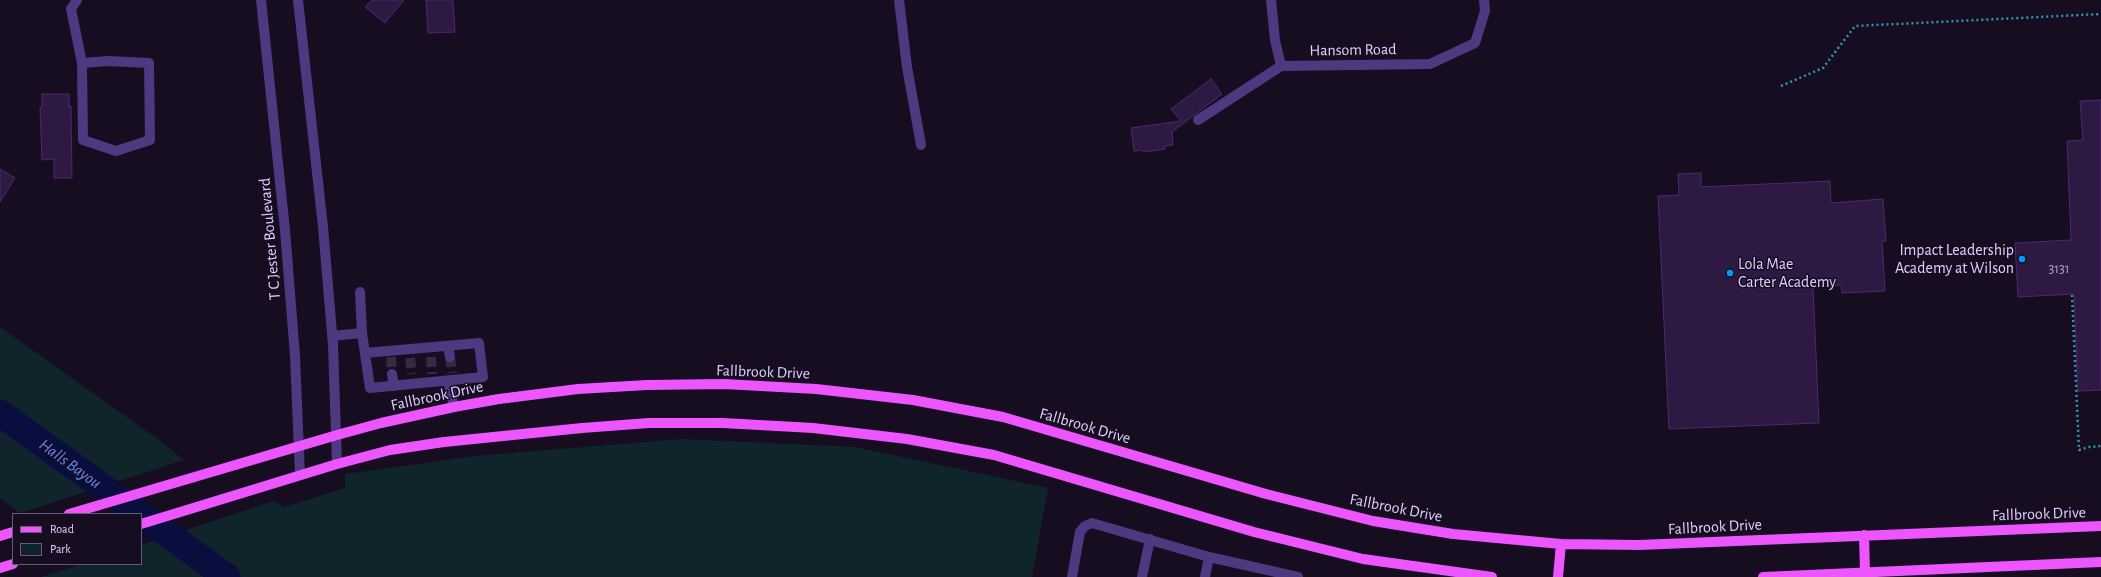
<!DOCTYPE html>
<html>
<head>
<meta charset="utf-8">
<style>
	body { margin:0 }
	#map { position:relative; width:2101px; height:577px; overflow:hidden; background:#160d21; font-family:"Alegreya Sans",sans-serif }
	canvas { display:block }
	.legend { position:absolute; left:12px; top:513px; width:130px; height:52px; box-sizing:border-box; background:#160d21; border:1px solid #675a7a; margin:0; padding:5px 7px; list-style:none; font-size:12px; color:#e1ceff }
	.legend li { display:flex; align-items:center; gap:8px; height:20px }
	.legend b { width:20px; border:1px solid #675a7a }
</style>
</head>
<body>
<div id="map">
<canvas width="2101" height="577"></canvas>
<ul class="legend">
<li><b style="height:5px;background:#ed55ff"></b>Road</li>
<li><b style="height:11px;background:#10252b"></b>Park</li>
</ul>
</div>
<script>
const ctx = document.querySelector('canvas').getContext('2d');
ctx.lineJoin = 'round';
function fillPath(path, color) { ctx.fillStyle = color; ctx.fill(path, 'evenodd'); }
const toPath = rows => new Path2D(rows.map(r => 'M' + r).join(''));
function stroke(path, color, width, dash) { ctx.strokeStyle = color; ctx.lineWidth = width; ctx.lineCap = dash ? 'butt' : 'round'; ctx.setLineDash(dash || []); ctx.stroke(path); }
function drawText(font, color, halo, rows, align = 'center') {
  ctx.font = font + ' "Alegreya Sans",sans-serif'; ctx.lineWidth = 3; ctx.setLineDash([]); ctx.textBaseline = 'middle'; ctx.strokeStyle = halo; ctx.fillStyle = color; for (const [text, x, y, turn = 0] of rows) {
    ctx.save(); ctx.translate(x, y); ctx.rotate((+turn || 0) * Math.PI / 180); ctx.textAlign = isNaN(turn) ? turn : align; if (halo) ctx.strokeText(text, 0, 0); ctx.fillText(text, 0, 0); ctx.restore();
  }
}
fillPath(toPath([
	[0,327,159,440,184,460,20,513,0,498],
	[682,439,855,447,1048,488,1032,577,41,577,82,564,141,564,141,545,274,501,284,507,345,488,345,474,475,456]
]), '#10252b');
stroke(toPath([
	[0,413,140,514],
	[141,515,227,577]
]), '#090e3e', 27);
const building = toPath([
	[372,0,404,0,385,23,365,7,372,0],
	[426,0,453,0,455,32,428,33,426,0],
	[1211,79,1222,94,1172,132,1173,145,1164,146,1165,149,1143,152,1142,150,1134,151,1131,128,1181,121,1171,109,1211,79],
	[42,94,69,94,69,107,71,106,72,178,54,178,54,159,42,160,40,107,42,107,42,94],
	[2101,100,2101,390,2078,391,2074,294,2018,297,2015,243,2071,240,2067,141,2083,140,2080,101,2101,100],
	[0,169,15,178,0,202,0,169],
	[1701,173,1701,187,1830,181,1831,203,1883,199,1886,241,1882,241,1885,291,1842,293,1841,285,1813,287,1819,423,1669,429,1658,196,1679,195,1678,174,1701,173]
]);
fillPath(building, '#2d1942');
stroke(building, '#4b2b6e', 1);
stroke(toPath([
	[391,357,392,374],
	[431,357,432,374],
	[450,357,452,373],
	[410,358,412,374]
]), '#342a42', 10, [10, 5]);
stroke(toPath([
	[1781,86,1823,68,1855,26,2101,14],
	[2072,295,2079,450,2089,447,2101,446]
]), '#2e97b3', 2.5, [2, 3]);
stroke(toPath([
	[77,0,71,9,82,63,83,140,116,151,150,140,149,63,108,61,82,63],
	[261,0,285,230,295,356,300,475],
	[298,0,323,227,333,345,337,464],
	[899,0,907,67,921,145],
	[1271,0,1275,40,1281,66],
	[1198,120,1281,66,1430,64,1475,43,1485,11,1484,0],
	[362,333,370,388,483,377,479,343,365,353],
	[332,336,362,333,360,292],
	[448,346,450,357],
	[392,374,394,386],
	[448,381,454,407],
	[1072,577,1080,532,1085,526,1092,523,1209,557,1298,577],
	[1142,577,1150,539],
	[1205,577,1209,557]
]), '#4e3880', 10);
stroke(toPath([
	[69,514,337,435,381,423,454,407,499,399,578,389,647,385,724,384,816,389,913,400,1003,417,1266,494,1373,521,1453,534,1561,544,1639,545,2101,526],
	[141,524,337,464,390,450,444,442,582,428,649,423,723,423,813,428,907,439,994,455,1254,532,1363,559,1492,577],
	[1864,535,1865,572],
	[0,536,13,532],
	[0,568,13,564],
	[1558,577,1561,544],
	[1763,577,2101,562]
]), '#ed55ff', 10);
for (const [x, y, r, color] of [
	[2022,259,4,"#009cf8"],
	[1730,273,4,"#009cf8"]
]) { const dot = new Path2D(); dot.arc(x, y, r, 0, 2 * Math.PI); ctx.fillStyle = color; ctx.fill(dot); stroke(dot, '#160d21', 1.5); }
drawText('14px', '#b4a1d0', null, [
	["3131",2059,269]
]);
drawText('16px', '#e1ceff', '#160d21', [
	["Hansom Road",1353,50,-1],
	["T C Jester Boulevard",270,239,-95],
	["Fallbrook Drive",763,372,2],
	["Fallbrook Drive",437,396,-12],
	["Fallbrook Drive",1085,426,16],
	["Fallbrook Drive",1396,508,11],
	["Fallbrook Drive",2039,514,-2],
	["Fallbrook Drive",1715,527,-3]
]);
drawText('16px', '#e1ceff', '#160d21', [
	["Impact Leadership",2014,250],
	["Academy at Wilson",2014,268],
	["Lola Mae",1738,264,"left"],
	["Carter Academy",1738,282,"left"]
], 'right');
drawText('italic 17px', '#5c87ff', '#160d21', [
	["Halls Bayou",70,464,36]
]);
</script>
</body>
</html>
